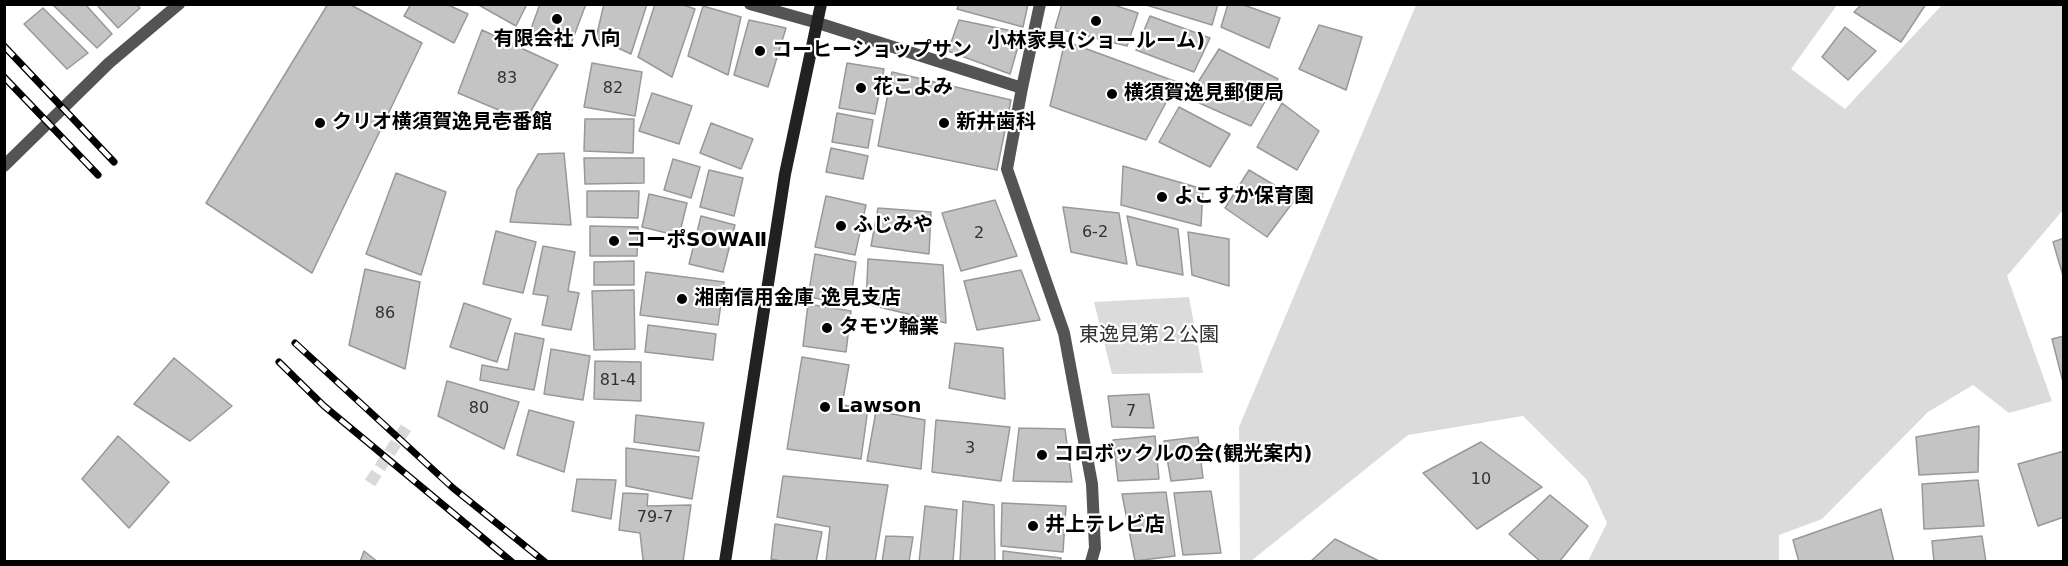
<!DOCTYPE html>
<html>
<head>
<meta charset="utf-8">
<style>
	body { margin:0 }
	#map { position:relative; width:2068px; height:566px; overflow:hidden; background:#fff; font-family:"DejaVu Sans",sans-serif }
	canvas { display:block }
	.frame { position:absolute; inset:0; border:6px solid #000; pointer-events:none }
</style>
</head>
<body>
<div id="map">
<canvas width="2068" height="566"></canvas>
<div class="frame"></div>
</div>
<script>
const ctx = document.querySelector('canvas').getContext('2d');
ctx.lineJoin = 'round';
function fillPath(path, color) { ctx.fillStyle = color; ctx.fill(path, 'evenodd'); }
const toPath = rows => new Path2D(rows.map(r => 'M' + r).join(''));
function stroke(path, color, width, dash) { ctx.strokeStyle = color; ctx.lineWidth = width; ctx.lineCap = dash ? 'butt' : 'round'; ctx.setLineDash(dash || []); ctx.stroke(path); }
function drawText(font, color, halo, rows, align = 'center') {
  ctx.font = font + ' "DejaVu Sans","Noto Sans JP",sans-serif'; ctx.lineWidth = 4.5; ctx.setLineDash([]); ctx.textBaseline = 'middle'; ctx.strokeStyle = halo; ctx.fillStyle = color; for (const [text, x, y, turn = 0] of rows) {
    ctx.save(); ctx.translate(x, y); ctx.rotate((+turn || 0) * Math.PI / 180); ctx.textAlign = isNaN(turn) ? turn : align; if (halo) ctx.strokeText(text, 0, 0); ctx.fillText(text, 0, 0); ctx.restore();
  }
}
fillPath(toPath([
	[1416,5,1837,5,1791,69,1845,109,1942,5,2063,5,2063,210,2007,276,2052,401,2009,413,1973,385,1928,412,1822,519,1779,535,1779,561,1588,561,1607,523,1587,480,1523,416,1408,435,1251,561,1240,561,1239,427],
	[1189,297,1203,373,1112,374,1094,302]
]), '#dbdbdb');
const building = toPath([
	[52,4,85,4,112,34,97,48,52,4],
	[96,4,136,4,140,8,118,28,96,4],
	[328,4,349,4,422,43,312,273,206,203,328,4],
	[411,4,446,4,468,14,454,43,404,16,411,4],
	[477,4,527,4,516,26,477,4],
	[540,4,586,4,569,49,529,34,540,4],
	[604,4,647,4,631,54,596,38,604,4],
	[655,4,681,4,695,9,672,77,638,57,655,4],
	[959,4,1028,4,1023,27,957,9,959,4],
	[1062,4,1111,4,1138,13,1127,46,1055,28,1062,4],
	[1143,4,1218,4,1212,25,1143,4],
	[1228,4,1241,4,1280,18,1269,48,1221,27,1228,4],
	[1862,4,1926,4,1901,42,1854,12,1862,4],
	[703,6,741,17,728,75,688,56,703,6],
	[43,8,88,53,67,69,24,24,43,8],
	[1150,16,1210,38,1194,72,1136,50,1150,16],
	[749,20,786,28,768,87,734,75,749,20],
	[959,20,1022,33,1010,74,948,51,959,20],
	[1319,25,1362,37,1346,90,1299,69,1319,25],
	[1845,27,1876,51,1848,80,1822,57,1845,27],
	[482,30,558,65,525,121,458,93,482,30],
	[1065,41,1177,82,1146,140,1050,106,1065,41],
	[1219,49,1278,79,1251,126,1188,98,1219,49],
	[592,63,642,72,635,116,584,107,592,63],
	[847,63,884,69,875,114,839,108,847,63],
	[892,72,1011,100,997,170,878,146,892,72],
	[652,93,692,106,679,144,639,131,652,93],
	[1282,103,1319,131,1297,170,1257,147,1282,103],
	[1179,107,1230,134,1210,167,1159,142,1179,107],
	[837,113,873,120,868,148,832,142,837,113],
	[585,119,634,119,633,153,584,151,585,119],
	[711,123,753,139,741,169,700,153,711,123],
	[831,148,868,156,863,179,826,172,831,148],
	[564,153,571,225,510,222,517,190,538,154,564,153],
	[584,158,644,158,644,183,585,184,584,158],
	[673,159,700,167,691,198,664,190,673,159],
	[1123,166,1203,189,1201,226,1121,205,1123,166],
	[709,170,743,178,734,216,700,207,709,170],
	[1249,170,1296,198,1267,237,1225,208,1249,170],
	[396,173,446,192,421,275,366,254,396,173],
	[587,191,639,191,638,218,587,217,587,191],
	[649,194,687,203,679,236,642,227,649,194],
	[826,196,866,205,855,255,815,247,826,196],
	[995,200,1017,256,961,271,942,213,995,200],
	[1063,207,1119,213,1127,264,1071,252,1063,207],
	[878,208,931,212,929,254,871,246,878,208],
	[701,216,735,225,723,272,689,264,701,216],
	[1127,216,1178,229,1183,275,1137,265,1127,216],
	[590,226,638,227,637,256,590,256,590,226],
	[496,231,536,242,523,293,483,284,496,231],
	[1188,232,1229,239,1229,286,1192,275,1188,232],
	[2064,238,2064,279,2053,242,2064,238],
	[543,246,575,252,568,291,579,293,571,330,542,325,548,296,533,294,543,246],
	[815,254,856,262,850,304,808,297,815,254],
	[868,259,943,265,946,323,866,304,868,259],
	[634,261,634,285,594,285,594,262,634,261],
	[365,269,420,282,405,369,349,345,365,269],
	[1021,270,1040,320,977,330,964,281,1021,270],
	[646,272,724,282,718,325,640,315,646,272],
	[634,290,635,349,594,350,592,291,634,290],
	[464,303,511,319,497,362,450,347,464,303],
	[808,304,851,311,846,352,803,346,808,304],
	[648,325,716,334,713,360,645,352,648,325],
	[515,333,544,339,534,390,480,380,482,365,508,370,515,333],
	[2064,336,2064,386,2052,339,2064,336],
	[955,343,1003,348,1005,399,949,388,955,343],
	[551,349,590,356,583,400,544,394,551,349],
	[802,357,849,365,842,405,868,408,861,459,787,449,802,357],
	[174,358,232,406,190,441,134,404,174,358],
	[595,361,641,362,641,401,594,399,595,361],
	[447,381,519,402,504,449,438,416,447,381],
	[1149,394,1154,428,1112,427,1108,396,1149,394],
	[529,410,574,422,564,472,517,455,529,410],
	[876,411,925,420,921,469,867,461,876,411],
	[636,415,704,423,699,451,634,442,636,415],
	[936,420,1010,427,1001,481,932,472,936,420],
	[1979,426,1978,472,1919,475,1916,437,1979,426],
	[1019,428,1065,429,1072,482,1013,481,1019,428],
	[118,436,169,482,129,528,82,479,118,436],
	[1155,436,1159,479,1118,481,1113,440,1155,436],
	[1198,437,1203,478,1171,481,1164,441,1198,437],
	[1481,442,1542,487,1477,529,1423,473,1481,442],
	[626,448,699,457,692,499,626,486,626,448],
	[2064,451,2064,517,2038,526,2018,464,2064,451],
	[783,476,888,485,875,562,826,562,830,527,777,517,783,476],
	[577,479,616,480,611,519,572,511,577,479],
	[1978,480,1984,526,1924,529,1922,484,1978,480],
	[1211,491,1221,553,1183,555,1174,493,1211,491],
	[1166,492,1175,556,1135,561,1122,494,1166,492],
	[623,493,648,494,647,506,691,505,683,562,651,562,643,560,640,533,619,530,623,493],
	[1550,495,1588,526,1559,562,1541,562,1509,534,1550,495],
	[963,501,994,505,995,562,960,562,963,501],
	[1002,503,1066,506,1063,552,1001,546,1002,503],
	[925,506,957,510,953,562,919,562,925,506],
	[1881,509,1894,562,1799,562,1793,540,1881,509],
	[775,524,822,532,816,562,787,562,771,559,775,524],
	[886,536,913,537,909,562,882,562,886,536],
	[1982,536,1986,562,1934,562,1932,541,1982,536],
	[1335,539,1381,562,1310,562,1335,539],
	[364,551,378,562,360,562,364,551],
	[1003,551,1061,558,1061,562,1003,562,1003,551]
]);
fillPath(building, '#c4c4c4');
stroke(building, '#989898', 1.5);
stroke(toPath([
	[370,483,409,423]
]), '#d9d9d9', 12, [12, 6]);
stroke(toPath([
	[750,4,818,23,1022,88],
	[1040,4,1022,88,1007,169,1064,333,1092,484,1095,548,1091,562],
	[4,166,109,63,179,4]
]), '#545454', 12);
stroke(toPath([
	[725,562,785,174,821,4]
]), '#212121', 12);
const rail = toPath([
	[4,46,114,162],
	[4,77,98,175],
	[295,343,453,488,545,562],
	[279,362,324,406,512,562]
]);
stroke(rail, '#000', 7);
stroke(rail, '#fff', 4.5, [14]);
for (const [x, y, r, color] of [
	[557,19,6,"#000"],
	[1096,21,6,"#000"],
	[760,51,6,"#000"],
	[861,88,6,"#000"],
	[1112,94,6,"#000"],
	[320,123,6,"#000"],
	[944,123,6,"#000"],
	[1162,197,6,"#000"],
	[841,226,6,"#000"],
	[614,241,6,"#000"],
	[682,299,6,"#000"],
	[827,328,6,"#000"],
	[825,407,6,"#000"],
	[1042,455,6,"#000"],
	[1033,526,6,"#000"]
]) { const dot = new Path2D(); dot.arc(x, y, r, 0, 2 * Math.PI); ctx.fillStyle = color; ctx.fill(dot); stroke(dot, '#fff', 2); }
drawText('16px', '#313131', null, [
	["83",507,79],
	["82",613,89],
	["6-2",1095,233],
	["2",979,234],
	["86",385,314],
	["81-4",618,381],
	["80",479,409],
	["7",1131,412],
	["3",970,449],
	["10",1481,480],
	["79-7",655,518]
]);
drawText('bold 20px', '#000', '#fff', [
	["有限会社 八向",557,40,"center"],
	["小林家具(ショールーム)",1096,42,"center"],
	["コーヒーショップサン",772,51],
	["花こよみ",873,88],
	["横須賀逸見郵便局",1124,94],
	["クリオ横須賀逸見壱番館",332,123],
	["新井歯科",956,123],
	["よこすか保育園",1174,197],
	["ふじみや",853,226],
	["コーポSOWAⅡ",626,241],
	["湘南信用金庫 逸見支店",694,299],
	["タモツ輪業",839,328],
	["Lawson",837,407],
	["コロボックルの会(観光案内)",1054,455],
	["井上テレビ店",1045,526]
], 'left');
drawText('20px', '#323232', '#fff', [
	["東逸見第２公園",1149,336]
]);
</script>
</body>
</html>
